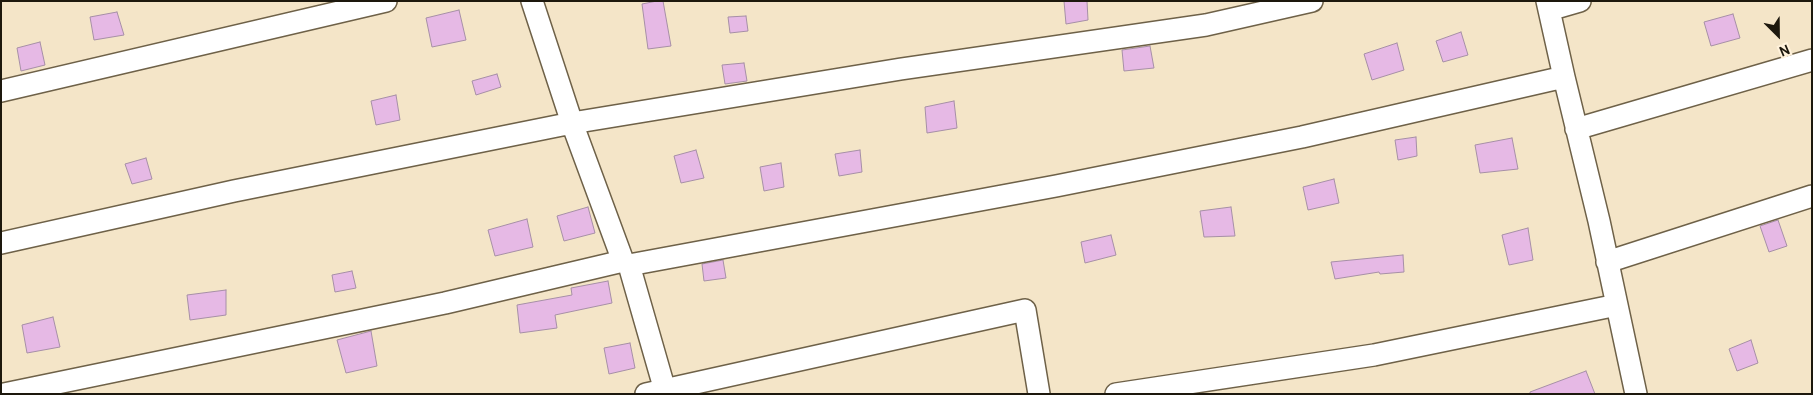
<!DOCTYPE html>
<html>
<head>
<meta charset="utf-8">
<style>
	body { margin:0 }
	#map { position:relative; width:1813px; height:395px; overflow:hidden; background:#f4e5c8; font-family:Overpass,sans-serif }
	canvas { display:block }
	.frame { position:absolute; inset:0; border:2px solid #1d180d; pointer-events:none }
	.north { position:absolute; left:1753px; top:10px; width:50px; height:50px; -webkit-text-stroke:4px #fff2db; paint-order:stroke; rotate:157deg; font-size:14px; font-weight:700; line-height:20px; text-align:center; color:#1d180d }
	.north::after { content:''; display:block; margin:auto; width:18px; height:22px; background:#1d180d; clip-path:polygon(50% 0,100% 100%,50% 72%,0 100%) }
</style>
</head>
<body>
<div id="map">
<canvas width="1813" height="395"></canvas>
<div class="frame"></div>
<div class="north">N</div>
</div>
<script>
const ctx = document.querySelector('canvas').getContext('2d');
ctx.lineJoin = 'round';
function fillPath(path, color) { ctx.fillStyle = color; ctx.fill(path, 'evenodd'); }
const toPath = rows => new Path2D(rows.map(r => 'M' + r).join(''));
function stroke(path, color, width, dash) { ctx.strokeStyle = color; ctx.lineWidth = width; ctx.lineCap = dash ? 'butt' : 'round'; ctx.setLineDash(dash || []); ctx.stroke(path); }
const building = toPath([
	[657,1,663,1,671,46,648,49,642,4,657,1],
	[1064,1,1087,1,1088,20,1066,24,1064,1],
	[459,10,466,40,432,47,426,18,459,10],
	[117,12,124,35,94,40,90,17,117,12],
	[1733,14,1740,38,1711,46,1704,22,1733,14],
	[746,16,748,31,730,33,728,17,746,16],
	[1461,32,1468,55,1443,62,1436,41,1461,32],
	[40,42,45,65,21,71,17,48,40,42],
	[1397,43,1404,70,1372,80,1364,54,1397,43],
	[1150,46,1154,68,1124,71,1122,50,1150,46],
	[744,63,747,81,725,84,722,65,744,63],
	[497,74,501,87,476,95,472,81,497,74],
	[396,95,400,120,376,125,371,101,396,95],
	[954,101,957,128,927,133,925,107,954,101],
	[1416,137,1417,156,1398,160,1395,140,1416,137],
	[1512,138,1518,169,1480,173,1475,145,1512,138],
	[696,150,704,178,681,183,674,156,696,150],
	[860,150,862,172,839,176,835,154,860,150],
	[146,158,152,179,132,184,125,164,146,158],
	[781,163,784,187,764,191,760,167,781,163],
	[1334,179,1339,203,1308,210,1303,187,1334,179],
	[588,207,595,233,564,241,557,216,588,207],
	[1231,207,1235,236,1204,237,1200,211,1231,207],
	[527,219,533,247,495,256,488,230,527,219],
	[1778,220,1787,246,1769,252,1760,226,1778,220],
	[1528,228,1533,260,1509,265,1502,235,1528,228],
	[1111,235,1116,255,1085,263,1081,242,1111,235],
	[1403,255,1404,272,1380,274,1379,272,1335,279,1331,262,1403,255],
	[723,260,726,278,704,281,702,264,723,260],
	[352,271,356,288,335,292,332,275,352,271],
	[608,281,612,303,555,315,557,328,520,333,517,305,572,295,571,288,608,281],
	[226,290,226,315,190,320,187,295,226,290],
	[53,317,60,347,27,353,22,325,53,317],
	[371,331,377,366,346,373,337,340,371,331],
	[1751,340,1758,363,1737,371,1729,349,1751,340],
	[630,343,635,368,609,374,604,348,630,343],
	[1586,371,1595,394,1530,394,1530,392,1586,371]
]);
fillPath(building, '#e6b9e5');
stroke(building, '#a68fa6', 1);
const minor = toPath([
	[532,1,572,123,623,261,629,265,666,394],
	[1547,1,1564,77,1599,221,1636,394],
	[1549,10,1580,1],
	[1,91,386,1],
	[1576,129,1812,60],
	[1,243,234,191,572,123,901,69,1206,25,1312,1],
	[1607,262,1812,196],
	[629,265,1056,186,1302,137,1564,77],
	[4,394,445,303,623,261],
	[646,394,1025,310,1039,394],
	[1116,394,1374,355,1617,305]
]);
stroke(minor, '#6e6148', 24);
stroke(minor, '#fff', 21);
</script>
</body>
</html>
